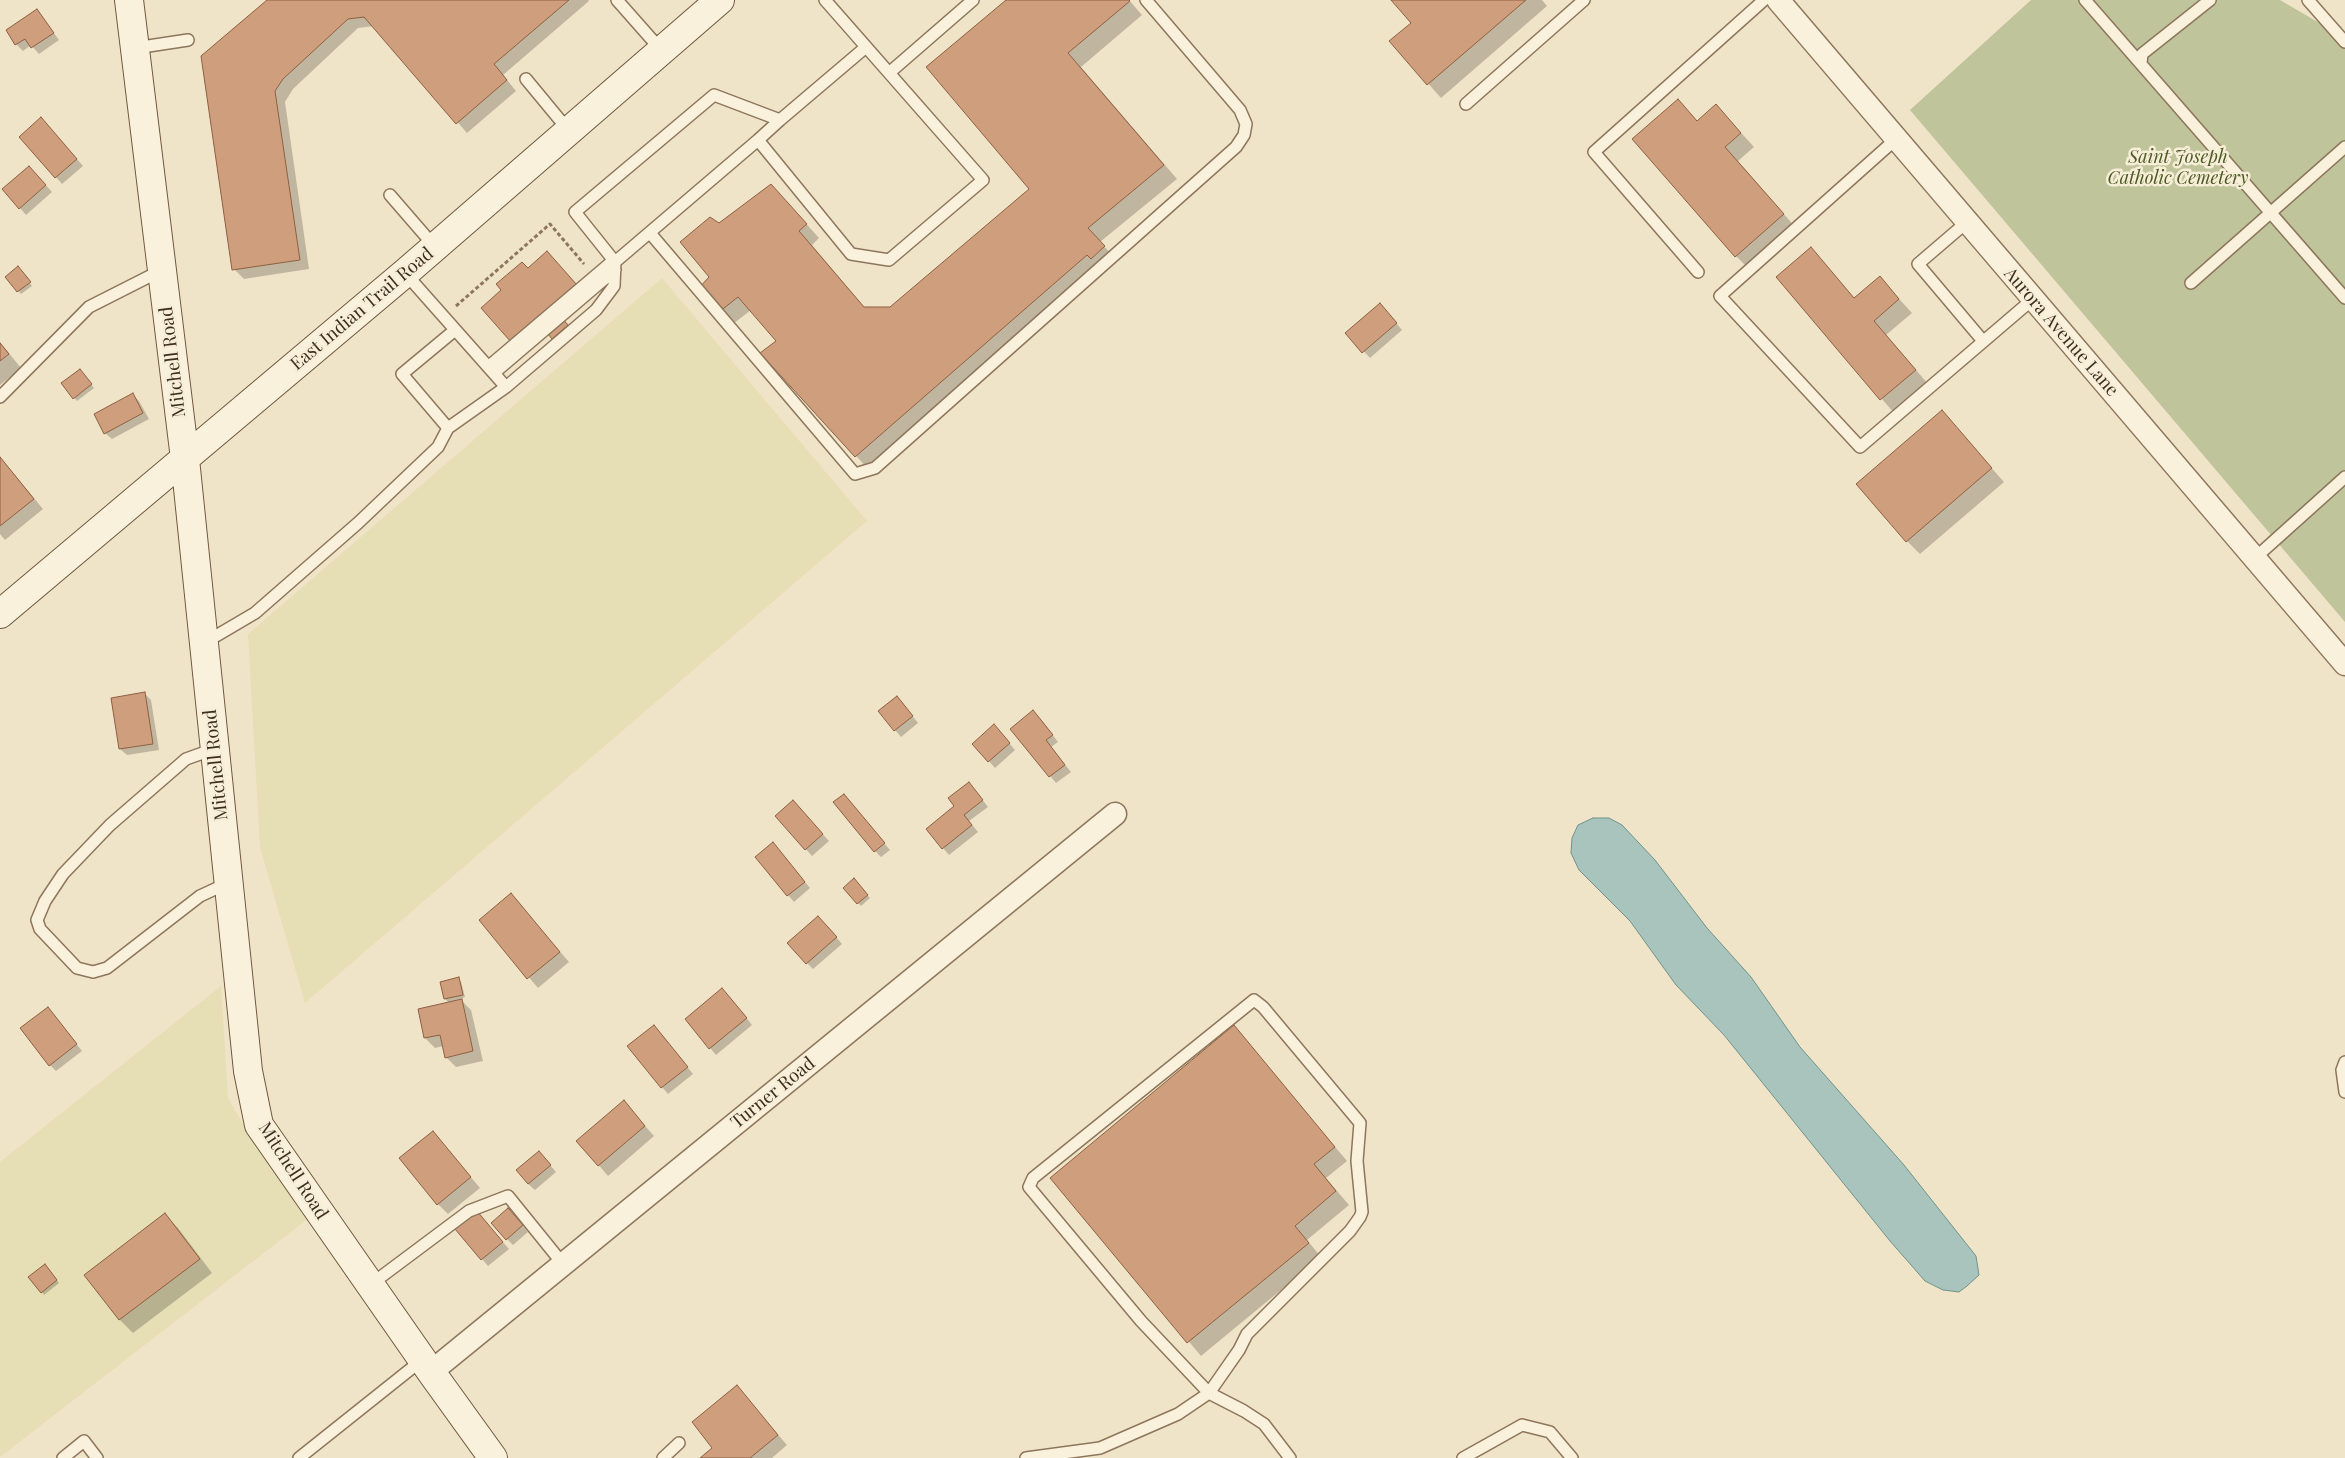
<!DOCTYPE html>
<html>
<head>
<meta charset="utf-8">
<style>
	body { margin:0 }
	canvas { display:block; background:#f0e4c8 }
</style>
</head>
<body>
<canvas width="2345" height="1458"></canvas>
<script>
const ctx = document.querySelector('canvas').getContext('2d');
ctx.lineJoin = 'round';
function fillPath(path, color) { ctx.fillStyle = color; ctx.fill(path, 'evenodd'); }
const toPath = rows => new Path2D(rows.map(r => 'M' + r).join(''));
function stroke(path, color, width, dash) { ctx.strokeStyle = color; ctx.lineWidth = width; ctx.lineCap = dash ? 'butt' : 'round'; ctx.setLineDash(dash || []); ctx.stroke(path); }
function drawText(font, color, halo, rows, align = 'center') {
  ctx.font = font + ' "Playfair Display",serif'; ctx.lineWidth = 5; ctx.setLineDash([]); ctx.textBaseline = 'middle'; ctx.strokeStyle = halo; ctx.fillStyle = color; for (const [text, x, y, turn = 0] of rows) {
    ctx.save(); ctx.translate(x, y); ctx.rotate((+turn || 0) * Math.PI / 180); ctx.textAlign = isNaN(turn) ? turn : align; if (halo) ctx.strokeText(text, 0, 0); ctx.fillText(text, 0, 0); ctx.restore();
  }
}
fillPath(toPath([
	[662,278,867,521,305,1003,260,847,248,634],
	[221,986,228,1098,250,1136,309,1218,0,1457,0,1162]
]), '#e6deb5');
fillPath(toPath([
	[2031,0,2280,0,2345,38,2345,622,1910,110]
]), '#bfc49a');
const water = toPath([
	[1593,818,1609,818,1622,825,1655,860,1707,928,1751,977,1800,1047,1904,1165,1976,1256,1979,1275,1967,1286,1959,1292,1943,1290,1925,1281,1890,1241,1724,1035,1676,985,1630,921,1579,870,1571,853,1572,838,1578,825,1593,818]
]);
fillPath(water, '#a9c4bc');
stroke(water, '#6f938a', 1);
fillPath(toPath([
	[269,0,588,0,589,1,503,75,516,91,467,133,374,26,358,28,293,89,285,102,309,269,244,279,234,269],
	[1008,0,1129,0,1142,15,1081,67,1177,179,1100,242,1117,260,1105,271,1101,267,869,470,762,353,778,341,751,310,733,324,719,311,710,277,719,225,784,199,819,238,812,245,865,308,890,308,1031,189],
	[1393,0,1542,0,1547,6,1441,98,1391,42,1413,23],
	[37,10,59,40,39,54,31,45,23,51,16,44],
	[1716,105,1754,147,1738,161,1796,228,1749,269,1736,256,1691,114,1698,122],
	[48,126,83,166,62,184,21,137],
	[36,174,52,192,26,215,20,208],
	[1811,249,1855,299,1880,278,1912,313,1886,335,1928,384,1894,413,1777,277],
	[547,253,586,296,561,318,570,328,556,341,546,330,528,269],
	[21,271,32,286,21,294,7,277],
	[1386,311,1402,330,1370,358,1347,333],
	[0,342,21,368,0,385],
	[83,373,94,388,77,401,63,384],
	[132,394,139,401,149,419,112,439,105,433],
	[1942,412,2004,482,1920,554,1907,541],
	[0,457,43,509,5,540,0,534],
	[144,693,151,700,159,750,127,755,120,749],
	[903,704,918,723,901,737,895,730],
	[1040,718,1058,742,1051,747,1071,772,1056,783,1012,730],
	[1000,732,1015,750,995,768,974,744],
	[975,790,988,807,969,821,978,832,949,855,927,829],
	[844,795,890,850,881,857,875,851],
	[799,808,829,841,812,856,776,816],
	[779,850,810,888,794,902,788,895],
	[853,880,870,898,861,906,844,888],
	[511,895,569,962,538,988,480,920],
	[825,924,842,944,813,969,807,963],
	[459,979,461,982,465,997,460,999,471,1010,483,1061,456,1067,446,1057,444,1046,435,1048,425,1038,419,1010,449,1003,445,999],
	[729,996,752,1025,716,1055,686,1019],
	[48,1008,82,1051,56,1071,50,1065],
	[1234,1027,1347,1161,1326,1178,1349,1205,1307,1240,1321,1257,1201,1356,1052,1178],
	[660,1033,693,1074,668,1094,662,1087],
	[633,1112,654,1136,608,1176,578,1141],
	[433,1132,480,1188,448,1214,438,1204],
	[545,1159,556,1172,535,1190,528,1184],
	[165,1215,178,1228,212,1273,133,1333,120,1320,86,1275],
	[514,1216,528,1232,513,1245,507,1239],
	[483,1219,509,1249,488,1266,457,1229],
	[48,1268,59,1283,44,1295,42,1292],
	[737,1387,787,1445,772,1458,702,1458,714,1448]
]), '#0003');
const building = toPath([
	[267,0,569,0,494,64,507,80,456,124,364,17,348,19,283,79,275,91,300,260,232,270,201,56,267,0],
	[1006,0,1129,0,1130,1,1068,53,1164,165,1088,228,1105,246,1091,259,1087,255,855,457,760,353,776,341,738,297,719,312,698,289,709,277,680,242,710,217,719,223,771,184,807,224,799,231,864,307,890,307,1029,189,926,67,1006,0],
	[1391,0,1526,0,1427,85,1389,41,1411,23,1391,0],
	[37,9,54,33,31,48,25,39,15,45,6,30,37,9],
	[1678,99,1697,121,1716,104,1741,133,1725,147,1784,214,1735,257,1632,139,1678,99],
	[41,117,77,159,55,178,19,137,41,117],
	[29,166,46,185,19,209,2,189,29,166],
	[1811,247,1854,298,1880,276,1899,299,1874,321,1916,370,1880,400,1776,277,1811,247],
	[547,251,577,285,511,342,481,308,501,290,496,284,522,262,528,268,547,251],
	[18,266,31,282,17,292,5,277,18,266],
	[1380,303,1397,323,1362,353,1345,333,1380,303],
	[552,306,568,325,552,339,537,320,552,306],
	[0,343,9,354,0,361,0,343],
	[80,369,92,384,73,399,61,383,80,369],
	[133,393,143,413,104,434,94,414,133,393],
	[1942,410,1992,468,1906,542,1856,484,1942,410],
	[0,457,34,499,0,526,0,457],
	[145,692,153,744,119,749,111,698,145,692],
	[897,696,913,716,894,731,878,711,897,696],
	[1033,710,1053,735,1046,740,1065,765,1049,777,1010,729,1033,710],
	[994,724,1010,743,988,762,972,744,994,724],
	[969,782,983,800,964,815,972,825,942,849,926,829,954,806,948,798,969,782],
	[844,794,885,843,874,852,833,802,844,794],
	[793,800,823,834,805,850,775,816,793,800],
	[773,842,805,882,787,896,755,857,773,842],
	[854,878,868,895,857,904,843,888,854,878],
	[511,893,560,952,527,979,479,920,511,893],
	[818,916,837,937,806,964,787,943,818,916],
	[459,977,463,995,444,999,440,982,459,977],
	[722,988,747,1018,709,1049,685,1019,722,988],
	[462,999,473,1051,445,1058,440,1035,424,1038,418,1009,462,999],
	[48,1007,77,1044,49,1066,20,1028,48,1007],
	[654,1025,688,1067,661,1088,627,1046,654,1025],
	[1234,1025,1335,1147,1314,1164,1336,1191,1295,1226,1309,1243,1187,1343,1050,1178,1234,1025],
	[624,1100,645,1126,598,1166,576,1141,624,1100],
	[433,1131,471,1177,437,1205,399,1158,433,1131],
	[539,1151,551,1165,528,1184,516,1170,539,1151],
	[508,1208,523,1225,506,1240,491,1223,508,1208],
	[477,1211,503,1242,481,1260,455,1229,477,1211],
	[165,1213,200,1259,119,1320,84,1275,165,1213],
	[45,1264,57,1280,41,1293,28,1277,45,1264],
	[737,1385,778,1435,750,1458,700,1458,712,1448,692,1422,737,1385]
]);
fillPath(building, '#cf9f7d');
stroke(building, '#8d5f41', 1);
const lane = toPath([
	[617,0,662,51],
	[2085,0,2345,298],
	[2308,0,2345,42],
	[135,48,188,40],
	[2141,63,2142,54,2210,0],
	[889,73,973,0],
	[526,79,569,131],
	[1466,104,1584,0],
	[1896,139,1720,296,1860,447,2033,299],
	[758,140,780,120],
	[390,195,435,247],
	[1967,222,1918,264,1983,341],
	[650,233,855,474,875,468,1236,147,1244,135,1246,124,1240,110,1146,0],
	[615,262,758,140,851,254,889,260,983,180,825,0],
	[1698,272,1594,152,1764,0],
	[405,273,506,387,596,310,614,286,615,262,575,212,714,95,780,120,866,47],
	[2191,283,2345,147],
	[455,330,402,374,448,428,506,387],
	[488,367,614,260],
	[494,373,615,270],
	[0,397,89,307,162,270],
	[2255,558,2345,477],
	[204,643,255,613,358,523,438,447,448,428],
	[214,749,186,759,110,825,63,874,45,901,37,920,40,929,77,968,93,972,107,968,200,896,228,883],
	[1254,1000,1263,1007,1360,1123,1357,1161,1362,1212,1360,1217,1350,1231,1247,1334,1239,1350,1209,1393,1141,1321,1029,1187,1033,1178,1254,1000],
	[2345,1062,2342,1070,2345,1092],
	[370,1285,469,1211,508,1196,563,1264],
	[63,1458,84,1441,97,1458],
	[299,1458,422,1360],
	[663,1458,679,1443],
	[1026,1458,1100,1448,1178,1414,1209,1393,1244,1411,1264,1424,1290,1458],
	[1463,1458,1522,1425,1550,1432,1572,1458]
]);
const street = toPath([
	[1778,0,2345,664],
	[431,1372,1115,814]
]);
const secondary = toPath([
	[129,0,185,459,248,1071,259,1125,431,1372,493,1458],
	[0,614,405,273,720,0]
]);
stroke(lane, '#8d765c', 14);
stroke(street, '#8d765c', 25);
stroke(secondary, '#6f573f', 30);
stroke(toPath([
	[456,306,550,224,584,264]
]), '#8d765c', 3, [4, 2.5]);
stroke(lane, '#faf1dc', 11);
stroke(street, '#faf1dc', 22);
stroke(secondary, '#faf1dc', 28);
drawText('italic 18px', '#4d5a26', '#f7eed8', [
	["Saint Joseph",2178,157],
	["Catholic Cemetery",2178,178]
]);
drawText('18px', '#3d2e20', '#f7eed8', [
	["East Indian Trail Road",362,309,-40],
	["Aurora Avenue Lane",2061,332,49],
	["Mitchell Road",173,362,-97],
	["Mitchell Road",216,765,-96],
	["Turner Road",773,1093,-39],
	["Mitchell Road",293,1171,57]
]);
</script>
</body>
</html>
